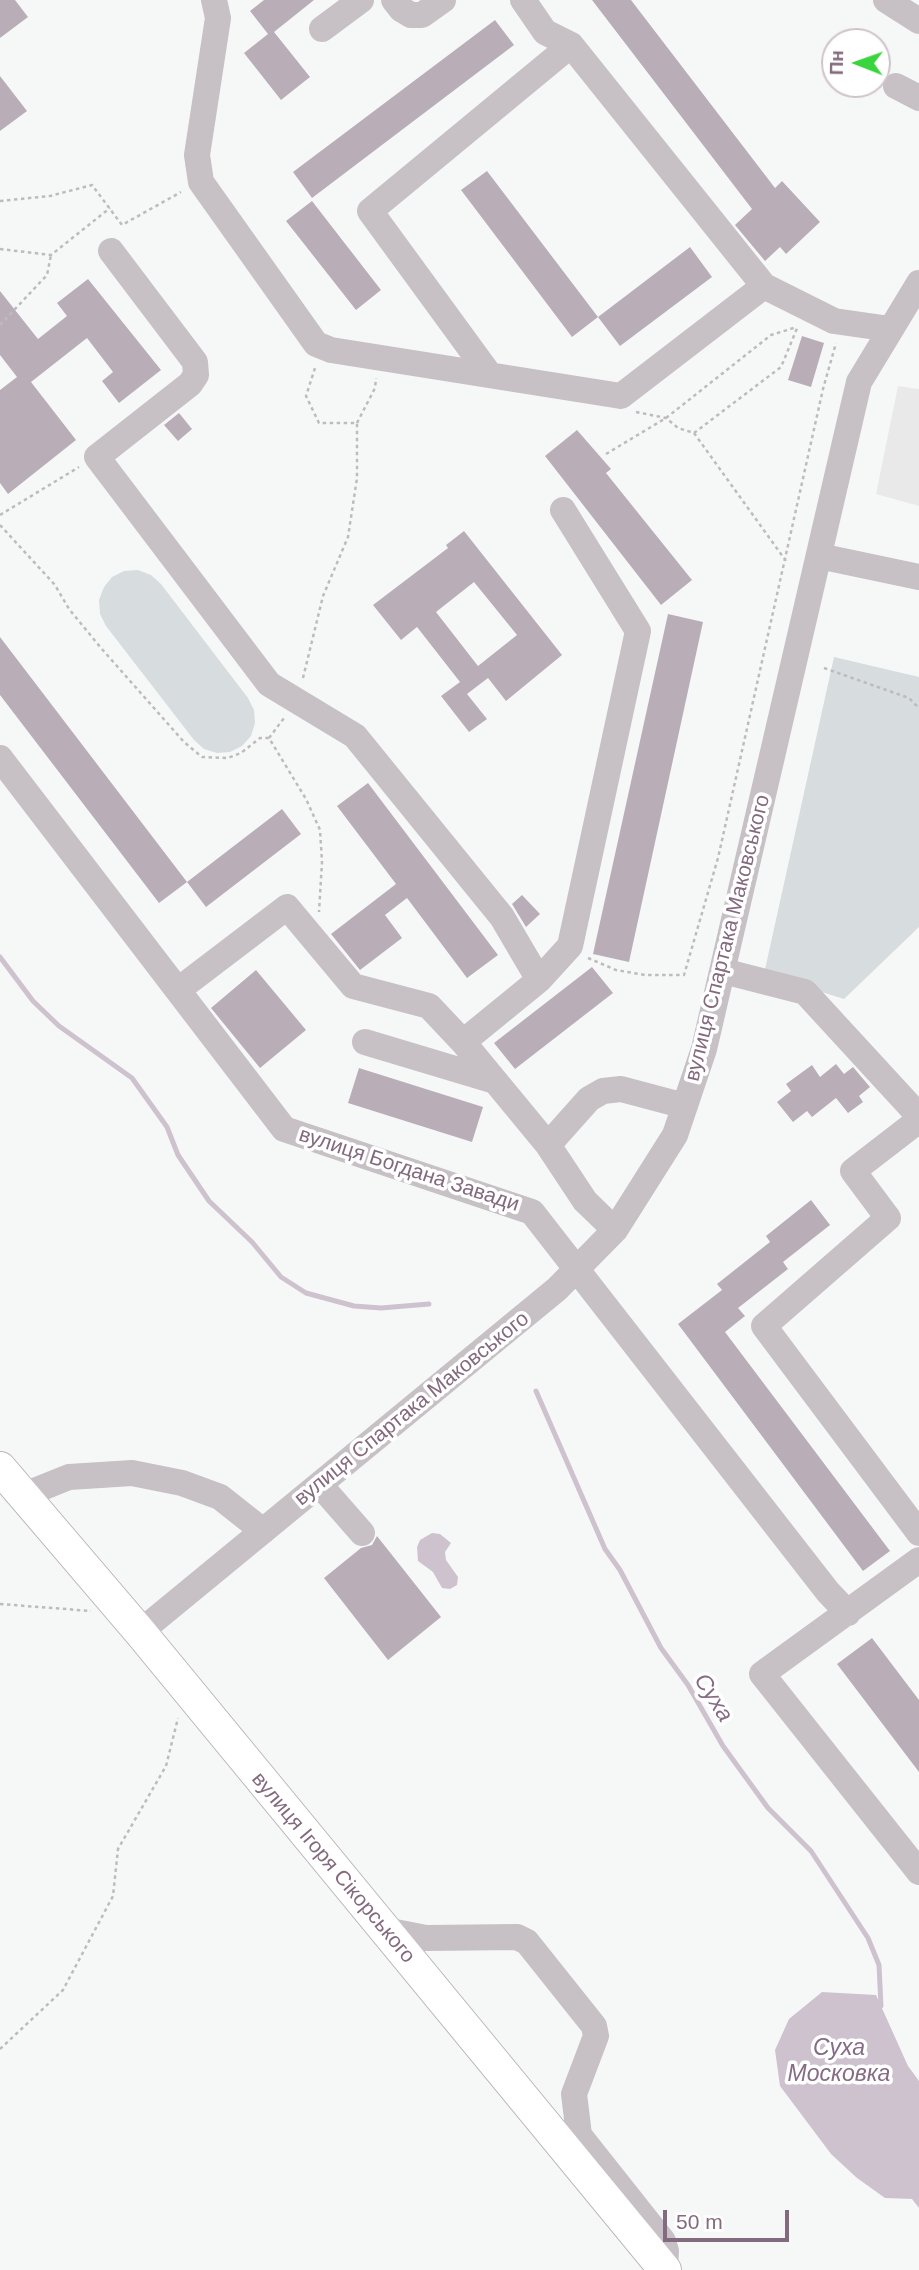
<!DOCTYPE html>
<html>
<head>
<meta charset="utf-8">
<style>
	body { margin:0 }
	#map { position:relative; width:919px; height:2270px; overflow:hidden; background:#f6f8f8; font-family:Helvetica,sans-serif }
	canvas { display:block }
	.north { position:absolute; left:821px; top:28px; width:70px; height:70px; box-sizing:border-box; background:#fff; border:2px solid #cec3cb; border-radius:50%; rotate:271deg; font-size:19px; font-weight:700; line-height:28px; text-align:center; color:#846a7e }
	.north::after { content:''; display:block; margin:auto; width:24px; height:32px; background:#3ad43d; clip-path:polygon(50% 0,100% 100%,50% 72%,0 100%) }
	.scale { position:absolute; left:663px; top:2210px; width:126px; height:32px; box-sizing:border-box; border:4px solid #846a7e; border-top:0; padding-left:9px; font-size:21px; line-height:24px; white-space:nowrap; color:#846a7e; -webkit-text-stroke:5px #fff; paint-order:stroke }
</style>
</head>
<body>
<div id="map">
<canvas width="919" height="2270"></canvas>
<div class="north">Пн</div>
<div class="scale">50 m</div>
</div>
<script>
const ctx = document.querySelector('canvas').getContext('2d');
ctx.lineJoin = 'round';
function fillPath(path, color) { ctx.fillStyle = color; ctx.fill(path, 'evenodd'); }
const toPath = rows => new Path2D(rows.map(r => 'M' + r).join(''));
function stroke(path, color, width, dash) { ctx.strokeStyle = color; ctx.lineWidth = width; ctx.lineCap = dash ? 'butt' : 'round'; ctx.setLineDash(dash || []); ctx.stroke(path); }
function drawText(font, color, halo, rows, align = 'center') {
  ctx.font = font + ' Helvetica,sans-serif'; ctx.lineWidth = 7; ctx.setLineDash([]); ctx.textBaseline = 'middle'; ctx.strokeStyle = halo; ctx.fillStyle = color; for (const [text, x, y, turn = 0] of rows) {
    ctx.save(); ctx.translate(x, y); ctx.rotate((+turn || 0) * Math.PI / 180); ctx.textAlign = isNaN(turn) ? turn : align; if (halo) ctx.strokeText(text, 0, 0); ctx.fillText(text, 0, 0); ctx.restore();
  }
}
fillPath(toPath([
	[898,386,919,389,919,506,876,494]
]), '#e9e9ea');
fillPath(toPath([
	[138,570,151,575,161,584,248,698,254,710,255,723,251,736,242,746,230,752,217,753,204,749,194,740,106,626,100,614,99,600,104,587,112,577,124,571],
	[834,657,919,677,919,927,844,999,764,974]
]), '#d7dcdf');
fillPath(toPath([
	[432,1533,440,1534,451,1543,445,1552,446,1560,458,1577,457,1585,450,1589,442,1588,433,1572,418,1561,417,1547,420,1540],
	[822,1992,876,1995,908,2066,919,2081,919,2208,912,2199,885,2198,857,2178,831,2154,780,2086,775,2050,789,2019]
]), '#cec2ce');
stroke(toPath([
	[0,957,33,1001,59,1026,132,1078,167,1127,178,1155,209,1201,252,1242,281,1277,306,1293,354,1306,381,1308,429,1304],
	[536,1391,605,1549,620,1570,661,1648,688,1685,723,1746,768,1808,811,1851,868,1938,879,1965,881,2006]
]), '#cec2ce', 5);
fillPath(toPath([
	[0,0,15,0,28,17,0,38],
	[264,0,314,0,274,32,310,77,281,100,244,53,268,34,250,11],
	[592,0,631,0,775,188,782,181,820,222,786,254,780,247,765,261,735,225,752,209],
	[495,20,514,45,312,198,293,172],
	[0,76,27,111,0,131],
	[487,171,598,317,572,337,461,190],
	[312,201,381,290,356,310,286,221],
	[690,247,712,277,620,346,598,317],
	[88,279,161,370,119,403,102,381,113,372,87,338,31,382,76,440,8,494,0,483,0,390,17,377,0,355,0,291,38,339,67,316,57,303],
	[802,336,824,343,811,387,788,380],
	[179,413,192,429,178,441,164,425],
	[577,430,611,469,606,473,692,580,661,605,545,456],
	[464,531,562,655,506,701,488,678,467,694,487,719,469,732,441,696,460,682,417,627,401,640,373,605,448,548,446,545],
	[474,582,517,635,478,666,436,612],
	[668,614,703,622,629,962,593,954],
	[0,637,187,882,159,903,0,695],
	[368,783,498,955,467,978,407,898,385,915,402,938,360,970,331,934,396,884,337,806],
	[282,809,301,834,206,907,187,882],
	[522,895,540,914,526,927,512,904],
	[592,967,613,993,515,1069,494,1043],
	[256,970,306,1030,260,1068,211,1008],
	[836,1064,844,1074,853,1067,870,1087,859,1096,863,1102,848,1113,836,1098,812,1117,807,1111,793,1122,777,1102,791,1091,786,1084,812,1065,820,1077],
	[359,1068,483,1107,472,1142,348,1103],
	[811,1200,830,1225,783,1262,788,1269,738,1308,745,1316,725,1332,890,1551,863,1571,678,1324,722,1290,717,1284,770,1242,766,1236],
	[377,1536,441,1617,388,1660,324,1578,361,1548,372,1545],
	[872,1638,919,1700,919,1772,837,1664]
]), '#b9aeb8');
const major = toPath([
	[0,1468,140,1632,665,2270]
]);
stroke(major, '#bbb4ba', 34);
stroke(toPath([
	[0,201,50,196,92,185,122,225,181,192],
	[0,249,51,255,110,208],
	[0,325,47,275,51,255],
	[636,412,666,418,678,428,694,433,781,367,798,326],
	[357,423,375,388,376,378],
	[694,433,786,561],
	[606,454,666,418,771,335,797,327],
	[0,515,79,467],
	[0,525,55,585,69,609,101,648,184,742,202,757,228,758,241,753,260,738,269,738,306,799,320,830,322,862,319,912],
	[824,668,909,698,919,708],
	[303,678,323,596,348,537,357,478,357,423,319,423,306,396,315,368],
	[269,738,284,718],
	[588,958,616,970,645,975,684,975,718,858,823,389,836,343],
	[0,1604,91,1611],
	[0,2049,63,1990,113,1896,118,1849,166,1766,178,1718]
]), '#bfbabe', 2.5, [3.5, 3.5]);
stroke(toPath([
	[214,0,218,18,197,155,201,182,316,344,331,350,621,396,764,286,834,321,890,329],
	[394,0,401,9,411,15,422,15,443,0],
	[523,0,545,32,571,45],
	[886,0,919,21],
	[322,29,361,0],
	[896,86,919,98],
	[111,251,195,362,196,375,190,384,97,457,269,684,355,736,502,917,539,980,463,1042],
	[489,374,370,211,571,45,764,286],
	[819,556,919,577],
	[0,758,284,1129,532,1212,828,1592,848,1613],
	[723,971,805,992,919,1116],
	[539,980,570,946,638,631,563,510],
	[178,990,287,907,353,986,429,1006,463,1042,548,1145,585,1201,615,1230],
	[365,1042,495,1081],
	[919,1120,853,1171,888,1218,764,1326,919,1533],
	[548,1145,589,1099,603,1091,621,1089,685,1106],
	[320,1485,362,1533],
	[24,1495,69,1477,132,1473,182,1483,220,1497,263,1531],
	[919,1560,762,1674,919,1872],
	[140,1632,557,1289,615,1230,675,1135,704,1049,859,382,919,283],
	[385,1930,426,1938,517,1937,527,1942,594,2026,596,2036,574,2094,579,2135,663,2241,666,2251,665,2270]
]), '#c7c0c5', 26);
stroke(major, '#fff', 32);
drawText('21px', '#846a7e', '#fff', [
	["вулиця Спартака Маковського",728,938,-76],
	["вулиця Богдана Завади",409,1170,18],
	["вулиця Спартака Маковського",412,1409,-39],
	["вулиця Ігоря Сікорського",333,1868,50]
]);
drawText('italic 23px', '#866b85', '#fff', [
	["Суха",713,1698,58],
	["Суха",839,2049],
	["Московка",839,2075]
]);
</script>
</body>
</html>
